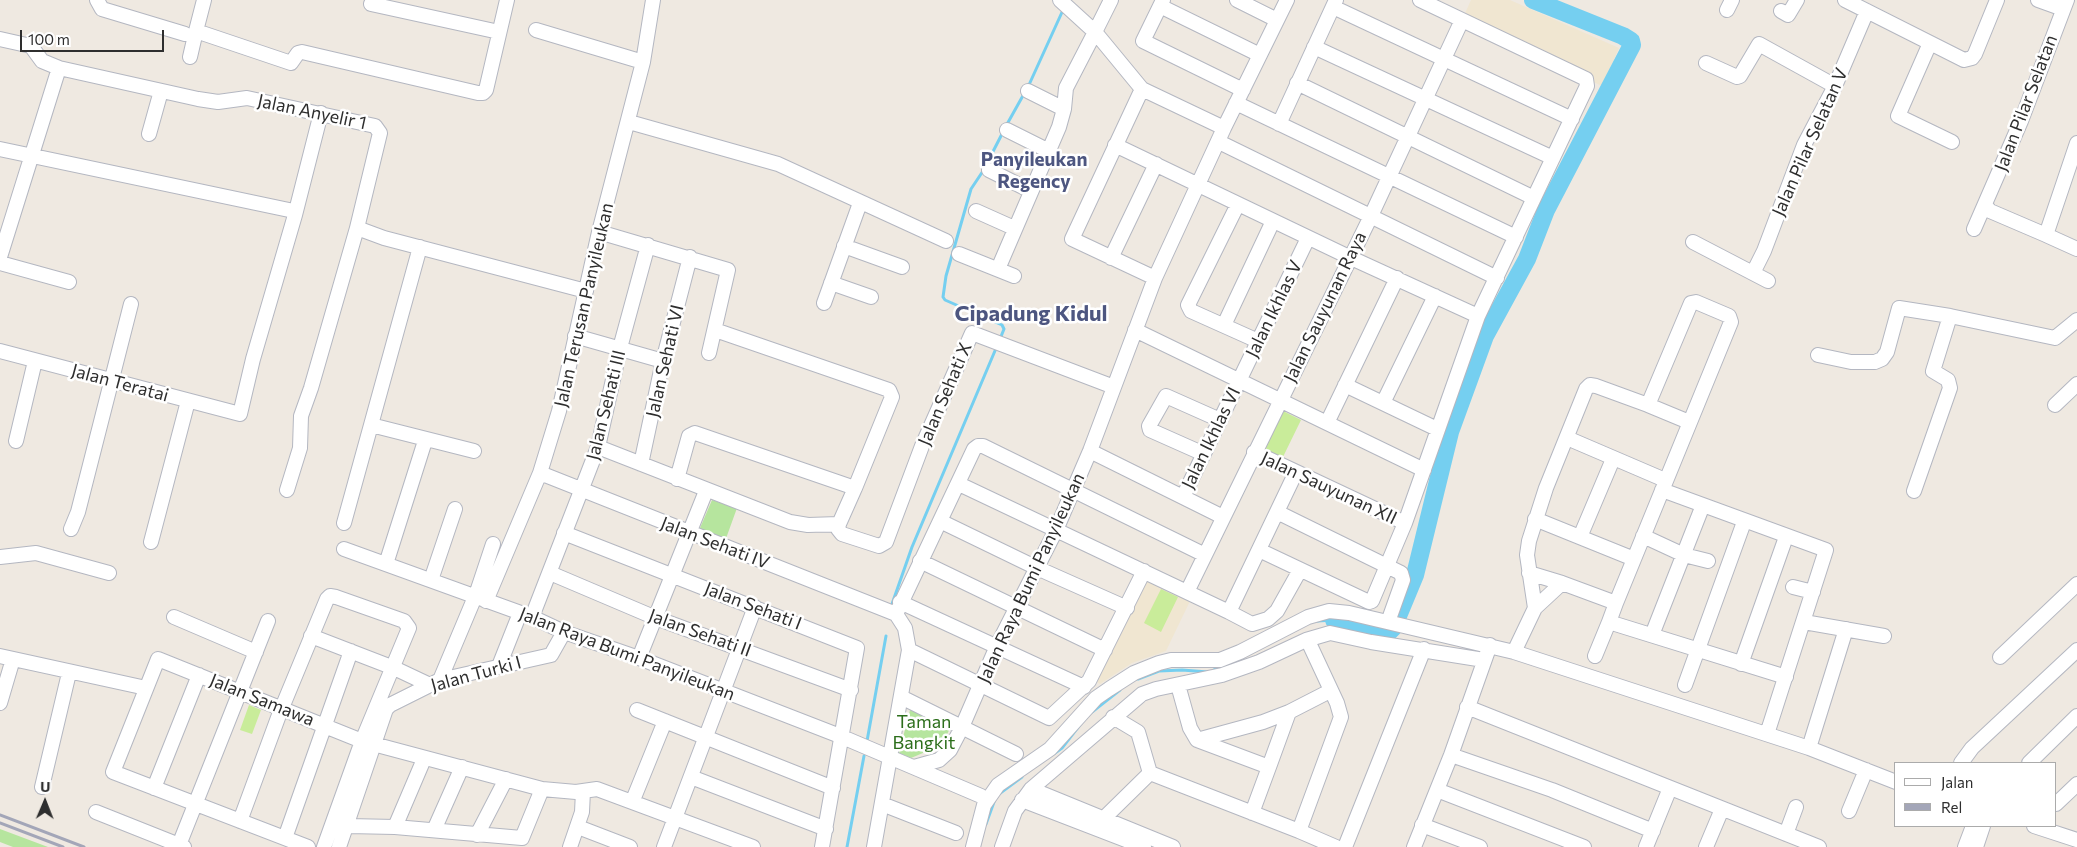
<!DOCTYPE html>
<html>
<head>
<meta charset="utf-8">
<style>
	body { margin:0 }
	#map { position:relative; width:2077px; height:847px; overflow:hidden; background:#efe9e1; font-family:Commissioner,sans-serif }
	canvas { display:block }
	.legend { position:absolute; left:1894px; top:762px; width:162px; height:65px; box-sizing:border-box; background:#fff; border:1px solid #ababab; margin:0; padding:6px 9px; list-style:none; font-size:15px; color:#2e2e2e }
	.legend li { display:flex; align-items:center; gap:10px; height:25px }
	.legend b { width:25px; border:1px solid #ababab }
	.north { position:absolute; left:20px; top:777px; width:50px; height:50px; -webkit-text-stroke:4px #fff; paint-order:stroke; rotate:1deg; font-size:14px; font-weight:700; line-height:20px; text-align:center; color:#2e2e2e }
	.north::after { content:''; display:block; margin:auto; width:18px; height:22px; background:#2e2e2e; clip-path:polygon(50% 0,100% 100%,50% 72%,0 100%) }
	.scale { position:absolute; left:20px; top:30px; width:144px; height:22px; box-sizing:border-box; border:2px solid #2e2e2e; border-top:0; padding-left:6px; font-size:15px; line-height:18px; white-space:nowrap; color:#2e2e2e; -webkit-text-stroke:4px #fff; paint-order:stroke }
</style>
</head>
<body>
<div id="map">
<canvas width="2077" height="847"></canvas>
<ul class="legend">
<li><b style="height:6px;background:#fff"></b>Jalan</li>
<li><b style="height:6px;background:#a3a6b8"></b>Rel</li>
</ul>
<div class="north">U</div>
<div class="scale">100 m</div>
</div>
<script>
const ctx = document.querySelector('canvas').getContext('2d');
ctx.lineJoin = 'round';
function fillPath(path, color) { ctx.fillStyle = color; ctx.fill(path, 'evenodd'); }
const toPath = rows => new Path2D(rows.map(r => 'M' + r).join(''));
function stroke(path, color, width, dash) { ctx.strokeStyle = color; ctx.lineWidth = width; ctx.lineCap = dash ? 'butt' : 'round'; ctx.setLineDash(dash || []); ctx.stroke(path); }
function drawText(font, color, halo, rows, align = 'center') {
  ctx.font = font + ' Commissioner,sans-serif'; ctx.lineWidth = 5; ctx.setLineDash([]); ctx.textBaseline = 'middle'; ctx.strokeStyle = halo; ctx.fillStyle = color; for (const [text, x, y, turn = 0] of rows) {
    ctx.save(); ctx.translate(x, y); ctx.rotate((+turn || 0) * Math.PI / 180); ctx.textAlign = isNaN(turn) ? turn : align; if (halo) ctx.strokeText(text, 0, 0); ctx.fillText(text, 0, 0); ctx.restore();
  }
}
fillPath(toPath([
	[1471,0,1510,0,1619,48,1602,86,1462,20],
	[1144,576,1191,599,1166,651,1132,663,1100,684,1095,681]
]), '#f0e6d1');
fillPath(toPath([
	[712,500,737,508,724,544,697,535],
	[911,706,951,726,942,745,911,758,899,753],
	[0,829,48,847,13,847,0,842]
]), '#b6e59e');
fillPath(toPath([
	[1281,410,1301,420,1281,461,1259,451],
	[1161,589,1178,597,1161,632,1144,623],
	[249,705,261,710,252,734,240,730]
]), '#c9ec9a');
stroke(toPath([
	[1028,87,1063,10],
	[1006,126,1025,92],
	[1000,339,1004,329,1002,325,945,300,943,297,946,276,971,189,983,171,1003,132],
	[892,604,912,547,997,346],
	[1317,621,1334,620],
	[1214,670,1242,658],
	[1138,679,1159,671,1182,670,1208,672],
	[1092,712,1120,690],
	[867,741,886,636],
	[1055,753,1062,748,1079,726],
	[999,794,1022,777],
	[986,824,994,802],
	[847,847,864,756]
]), '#75cff0', 3);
stroke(toPath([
	[1334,620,1388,633,1393,628,1415,575,1450,432,1485,336,1527,259,1546,210,1632,45,1631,41,1623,36,1533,0]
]), '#75cff0', 18);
const minor = toPath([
	[97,0,102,9,185,34],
	[204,0,196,31,291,63,298,53,302,52,478,93,483,93,486,90,507,0],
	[1163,0,1143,41,1243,90],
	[1237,0,1277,20],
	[1845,0,1964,60,1972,58,1975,54,1997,0],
	[2038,0,2063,9],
	[371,4,499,32],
	[1160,6,1260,55],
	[1333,7,1572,119],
	[1727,10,1732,0],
	[1781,11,1788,15,1797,0],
	[536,30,643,62],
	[0,39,31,46,42,61,59,68,0,257],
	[1930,43,1898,116,1952,142],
	[1314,47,1553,158],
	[190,57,196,31],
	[1706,63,1737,77,1740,76,1759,44,1835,86],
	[59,68,198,99,218,102,247,98,375,126,380,133,357,228,384,238,586,291],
	[1297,83,1534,198],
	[1142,89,1072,239,1155,278],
	[1028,91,1064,109],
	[1236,103,1516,237],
	[629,122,778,164,946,241],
	[1279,124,1336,0],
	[1224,128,1287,0],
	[1007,130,1049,151],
	[149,134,161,91],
	[1219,142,1497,278],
	[1115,145,1349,257,1478,316],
	[0,149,289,210],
	[989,170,1031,191],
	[1238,204,1188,305,1191,311,1258,341],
	[1986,206,1990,211,2046,235,2077,143],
	[976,211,1014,228],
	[1974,229,2021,121,2067,0],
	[599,232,728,270,709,353],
	[2046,235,2077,249],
	[1693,242,1768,281],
	[844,246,902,267],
	[959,254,1014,276],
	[1111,258,1156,164],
	[0,263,69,282],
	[998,269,1059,127,1064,109,1066,88,1095,32,1060,0],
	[1753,273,1764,251,1804,145,1835,86,1867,11],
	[831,283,871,297],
	[824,303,860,203],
	[1224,325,1273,221],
	[1135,330,1424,470],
	[575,336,663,361],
	[0,351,240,414,253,359,295,215,321,113],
	[1818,355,1851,362,1875,362,1882,359,1887,352,1899,308,1950,316,2055,338,2077,320],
	[1345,385,1437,429],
	[1383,403,1435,296],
	[1648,405,1689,422],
	[2055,405,2077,384],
	[1327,423,1397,278],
	[371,425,474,451],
	[1567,438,1665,480],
	[16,441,35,361],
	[598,447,790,522,808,525,839,524],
	[1090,451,1223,517],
	[1254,452,1405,523],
	[1204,454,1150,430,1149,426,1166,396,1220,420],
	[641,464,663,361,690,257],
	[540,473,896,614],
	[677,479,689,436,695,433,855,488,892,397,889,390,715,330],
	[959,484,1229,612,1296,472],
	[287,490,300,448,301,416,311,388,357,228],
	[1662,490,1826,550,1767,734],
	[1914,491,1950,388,1948,380,1933,371,1950,316],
	[1183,497,1308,238],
	[1277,512,1401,573,1403,580,1388,622],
	[1535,519,1634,559],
	[940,521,1037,568,1127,608],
	[344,523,420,247],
	[839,524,838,529,842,534,879,546,886,542,922,446,972,333,1114,387],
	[839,524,855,488],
	[71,529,78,512,131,304],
	[564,533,857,648,822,847],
	[1643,536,1684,555,1708,561],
	[1580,537,1613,459],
	[151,542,188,401],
	[344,549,532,617,564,632,639,658,840,736,981,796],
	[1259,550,1369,602,1372,601,1405,523,1478,316,1587,86,1586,79,1420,0],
	[0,557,36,553,109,573],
	[920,561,1105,650],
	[386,564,424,444],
	[550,573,656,618,851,690],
	[1529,573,1562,583],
	[431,580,455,509],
	[1793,587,1813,592],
	[1187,592,1370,218,1462,20],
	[486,601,540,473,559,411,599,232,643,62,653,0],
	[900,602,1084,687],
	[1616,603,1609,622,1612,623,1786,677],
	[1229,612,1252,624,1268,619,1277,611,1300,570],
	[896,614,974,449,978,446,983,446,1205,555],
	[174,617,256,652],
	[532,617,598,447,620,348,648,245],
	[1804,622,1884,636],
	[1652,635,1703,505],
	[311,636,394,668,430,685],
	[1306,640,1330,633,1371,642,1484,660],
	[909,650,1049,718,1089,681,1144,571],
	[1514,652,1535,608,1562,583,1616,603,1731,322,1729,316,1696,302,1691,303,1648,405,1596,386,1590,385,1586,389,1546,488,1529,541,1527,555,1535,608],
	[0,656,146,688],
	[1595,656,1609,622],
	[2000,657,2077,584],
	[639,658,706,491],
	[1741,664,1786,537],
	[499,666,520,613],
	[440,680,477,592,493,544],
	[1178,685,1190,728,1197,740,1269,767,1289,712,1330,691],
	[1685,685,1744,522],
	[901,697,1016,754],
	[0,703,13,659],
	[1467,707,1819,847],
	[637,710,833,788],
	[1113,717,1138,732,1150,773,1299,831],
	[1197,740,1263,722,1289,712],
	[1809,748,1846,629],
	[1451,755,1552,790,1653,831],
	[1961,763,1972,748,2077,650],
	[2029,763,2077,716],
	[914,767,939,760,950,750,962,727,997,646,1056,530,1090,451,1155,278,1224,128,1142,89,1095,32,1111,0],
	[691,777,826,829],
	[42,787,69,673],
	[154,788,199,675],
	[1031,789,1173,847],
	[1437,790,1584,847],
	[633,800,665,721],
	[1022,800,1144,847],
	[882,804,956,833],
	[2056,804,2077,784],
	[1849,811,1866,770],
	[96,812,184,847],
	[1252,813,1269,767],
	[240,821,279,715,327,599,330,596,336,597,404,621,409,628,362,741,324,847],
	[1097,825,1150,773],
	[1422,825,1480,847],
	[348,826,395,827,522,838,542,789],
	[2034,826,2077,840],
	[395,827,424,759],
	[578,827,630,847],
	[434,830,462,767],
	[1786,834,1796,807],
	[477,835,506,779],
	[285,838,351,651],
	[179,845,268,621],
	[308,847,113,772,158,659,362,741,542,789,576,792,597,789,753,847],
	[339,847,386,709,390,705,440,680,551,655,564,632],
	[570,847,582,812,583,791],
	[664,847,755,607],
	[874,847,909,650,905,628,896,614],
	[973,847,984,805,998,785,1050,749,1096,698,1109,689,1134,673,1159,663,1171,660,1220,660,1240,652,1308,617,1329,611,1349,613,1514,652,1809,748,1896,782],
	[1002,847,1015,811,1031,789,1142,694,1156,689,1222,675,1259,662,1306,640,1309,643,1337,703,1341,717,1299,831,1336,847],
	[1345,847,1424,649],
	[1414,847,1451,755,1490,645],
	[1646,847,1670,788],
	[1706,847,1722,809],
	[1965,847,1973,826],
	[1976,847,1983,826]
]);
stroke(minor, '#b4b7c1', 16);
stroke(minor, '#fff', 14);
stroke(toPath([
	[0,815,84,847],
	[0,823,63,847]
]), '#a3a6b8', 3);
drawText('18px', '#2e2e2e', '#fff', [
	["Jalan Pilar Selatan",2026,103,-69],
	["Jalan Anyelir 1",312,112,12],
	["Jalan Pilar Selatan V",1810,142,-66],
	["Jalan Terusan Panyileukan",584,305,-77],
	["Jalan Sauyunan Raya",1325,307,-64],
	["Jalan Ikhlas V",1274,309,-64],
	["Jalan Sehati VI",665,361,-77],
	["Jalan Teratai",120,383,15],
	["Jalan Sehati X",945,394,-67],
	["Jalan Sehati III",606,405,-76],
	["Jalan Ikhlas VI",1211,438,-64],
	["Jalan Sauyunan XII",1329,488,25],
	["Jalan Sehati IV",715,543,21],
	["Jalan Raya Bumi Panyileukan",1031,578,-65],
	["Jalan Sehati I",753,606,21],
	["Jalan Sehati II",700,633,20],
	["Jalan Raya Bumi Panyileukan",627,654,21],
	["Jalan Turki I",476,674,-15],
	["Jalan Samawa",262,700,22]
]);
drawText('18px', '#2c6e1b', '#fff', [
	["Taman",924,722],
	["Bangkit",924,743]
]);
drawText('bold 19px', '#4d5680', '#fff', [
	["Panyileukan",1034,160],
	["Regency",1034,182]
]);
drawText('bold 22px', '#4d5680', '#fff', [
	["Cipadung Kidul",1031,314]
]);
</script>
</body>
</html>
